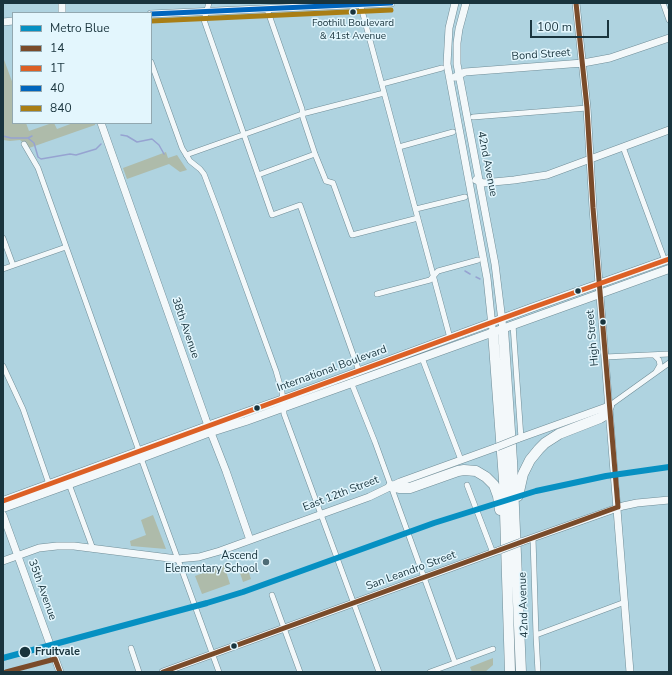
<!DOCTYPE html>
<html>
<head>
<meta charset="utf-8">
<style>
	body { margin:0 }
	#map { position:relative; width:672px; height:675px; overflow:hidden; background:#afd3e0; font-family:"Nunito Sans",sans-serif }
	canvas { display:block }
	.frame { position:absolute; inset:0; border:4px solid #19343d; pointer-events:none }
	.legend { position:absolute; left:12px; top:12px; width:140px; height:112px; box-sizing:border-box; background:#e3f6fd; border:1px solid #92a8b0; margin:0; padding:5px 7px; list-style:none; font-size:12px; color:#19343d }
	.legend li { display:flex; align-items:center; gap:8px; height:20px }
	.legend b { width:20px; border:1px solid #92a8b0 }
	.scale { position:absolute; left:530px; top:20px; width:79px; height:18px; box-sizing:border-box; border:2px solid #19343d; border-top:0; padding-left:5px; font-size:12px; line-height:14px; white-space:nowrap; color:#19343d; -webkit-text-stroke:3px #e3f6fd; paint-order:stroke }
</style>
</head>
<body>
<div id="map">
<canvas width="672" height="675"></canvas>
<div class="frame"></div>
<ul class="legend">
<li><b style="height:5px;background:#0690c2"></b>Metro Blue</li>
<li><b style="height:5px;background:#7a4b2a"></b>14</li>
<li><b style="height:5px;background:#dc6025"></b>1T</li>
<li><b style="height:5px;background:#0065bd"></b>40</li>
<li><b style="height:5px;background:#a97e15"></b>840</li>
</ul>
<div class="scale">100 m</div>
</div>
<script>
const ctx = document.querySelector('canvas').getContext('2d');
ctx.lineJoin = 'round';
function fillPath(path, color) { ctx.fillStyle = color; ctx.fill(path, 'evenodd'); }
const toPath = rows => new Path2D(rows.map(r => 'M' + r).join(''));
function stroke(path, color, width, dash) { ctx.strokeStyle = color; ctx.lineWidth = width; ctx.lineCap = dash ? 'butt' : 'round'; ctx.setLineDash(dash || []); ctx.stroke(path); }
function drawText(font, color, halo, rows, align = 'center') {
  ctx.font = font + ' "Nunito Sans",sans-serif'; ctx.lineWidth = 3; ctx.setLineDash([]); ctx.textBaseline = 'middle'; ctx.strokeStyle = halo; ctx.fillStyle = color; for (const [text, x, y, turn = 0] of rows) {
    ctx.save(); ctx.translate(x, y); ctx.rotate((+turn || 0) * Math.PI / 180); ctx.textAlign = isNaN(turn) ? turn : align; if (halo) ctx.strokeText(text, 0, 0); ctx.fillText(text, 0, 0); ctx.restore();
  }
}
fillPath(toPath([
	[3,57,13,84,13,123,26,123,29,131,52,123,54,123,57,129,73,123,95,123,95,125,29,148,20,140,10,141,3,140],
	[166,152,168,158,177,155,187,170,180,172,169,164,127,179,123,168],
	[153,515,166,549,131,546,130,541,146,535,141,520],
	[224,565,230,584,202,594,195,576],
	[247,567,251,579,243,582,239,570],
	[493,658,493,665,485,672,472,672,470,667]
]), '#aebbaa');
stroke(toPath([
	[121,135,127,136,137,142,152,139,159,145,164,154],
	[3,136,11,138,28,138,34,143,38,157,41,159,70,154,76,155,96,149,101,144],
	[28,138,32,136],
	[465,271,470,274],
	[476,277,480,279]
]), '#96a3d1', 1.5);
const street = toPath([
	[209,3,204,20,272,215,300,205,359,371],
	[360,3,450,338],
	[663,3,669,20],
	[267,9,302,109,303,118,315,154,326,181,333,183,352,235,418,218],
	[151,62,182,148,190,161,200,169,204,174,218,211,276,371,282,392,284,414,379,672],
	[382,84,442,68],
	[473,117,587,108],
	[24,144,38,168,139,451],
	[399,147,453,132],
	[623,147,665,261],
	[186,155,302,114,384,93],
	[258,175,315,154],
	[416,209,465,197],
	[3,238,13,265],
	[3,269,66,247],
	[377,294,430,280,438,271,478,260],
	[513,325,521,438],
	[654,355,659,360,660,365,656,372],
	[605,357,669,354],
	[422,358,461,460],
	[3,366,23,409,49,484],
	[351,382,375,442,455,663],
	[609,406,669,363],
	[141,458,219,672],
	[69,484,93,549],
	[467,485,493,553],
	[533,538,536,635,538,672],
	[272,595,300,672],
	[536,635,625,602],
	[131,648,139,672],
	[430,672,493,649]
]);
const secondary = toPath([
	[62,3,62,13],
	[455,3,449,28,447,64,487,278,492,326],
	[466,3,459,29,457,43,457,64,495,264,503,329],
	[576,3,587,108,593,208,630,672],
	[151,14,391,3],
	[3,22,13,21],
	[455,77,465,72,583,63,610,58,669,38],
	[101,123,206,420,226,471,250,540],
	[476,180,483,183,514,180,547,175,669,130],
	[517,439,609,406],
	[3,515,60,672],
	[521,542,623,506,637,503,669,500],
	[3,561,39,548,57,546,74,546,177,559,199,557,220,551,369,497,400,482,497,447],
	[163,672,500,550]
]);
const primary = toPath([
	[3,501,213,424,292,396,531,308,669,259],
	[3,508,128,463,205,434,246,421,669,269]
]);
const highway = toPath([
	[503,329,512,461,521,672],
	[493,332,504,480,510,672],
	[391,486,399,488,410,488,458,471,464,470,476,471,486,477,494,485,498,496,500,510],
	[518,496,523,474,530,460,539,449,545,443,559,434,600,418,605,415,609,406]
]);
stroke(street, '#708d97', 6);
stroke(secondary, '#708d97', 8);
stroke(primary, '#708d97', 9);
stroke(highway, '#708d97', 11);
stroke(street, '#f3f8fa', 5);
stroke(secondary, '#f3f8fa', 7);
stroke(primary, '#f3f8fa', 8);
stroke(highway, '#f3f8fa', 10);
const secondaryBridge = toPath([
	[497,447,517,439],
	[500,550,521,542]
]);
stroke(secondaryBridge, '#708d97', 8, []);
stroke(secondaryBridge, '#f3f8fa', 7);
stroke(toPath([
	[576,3,587,108,593,208,618,507],
	[6,672,55,659,60,672],
	[163,672,618,507]
]), '#7a4b2a', 5);
stroke(toPath([
	[3,501,531,308,669,259]
]), '#dc6025', 5);
stroke(toPath([
	[151,14,391,3]
]), '#0065bd', 5);
stroke(toPath([
	[151,21,391,10]
]), '#a97e15', 5);
stroke(toPath([
	[3,658,207,603,243,592,434,523,536,491,606,476,669,467]
]), '#0690c2', 6);
for (const [x, y, r, color] of [
	[353,12,3.5,"#19343d"],
	[578,291,3.5,"#19343d"],
	[603,322,3.5,"#19343d"],
	[257,408,3.5,"#19343d"],
	[266,562,4,"#4e6c76"],
	[234,646,3.5,"#19343d"],
	[25,652,6,"#19343d"]
]) { const dot = new Path2D(); dot.arc(x, y, r, 0, 2 * Math.PI); ctx.fillStyle = color; ctx.fill(dot); stroke(dot, '#e3f6fd', 1.5); }
drawText('10px', '#19343d', '#e3f6fd', [
	["Foothill Boulevard",353,24],
	["& 41st Avenue",353,37]
]);
drawText('11px', '#19343d', '#e3f6fd', [
	["Bond Street",541,55,-4],
	["42nd Avenue",487,164,79],
	["38th Avenue",185,328,71],
	["High Street",593,338,-95],
	["International Boulevard",332,369,-20],
	["East 12th Street",341,494,-21],
	["San Leandro Street",411,571,-20],
	["35th Avenue",42,590,70],
	["42nd Avenue",524,605,-92]
]);
drawText('11px', '#19343d', '#e3f6fd', [
	["Ascend",258,556],
	["Elementary School",258,569]
], 'right');
drawText('bold 11px', '#19343d', '#e3f6fd', [
	["Fruitvale",35,652]
], 'left');
</script>
</body>
</html>
